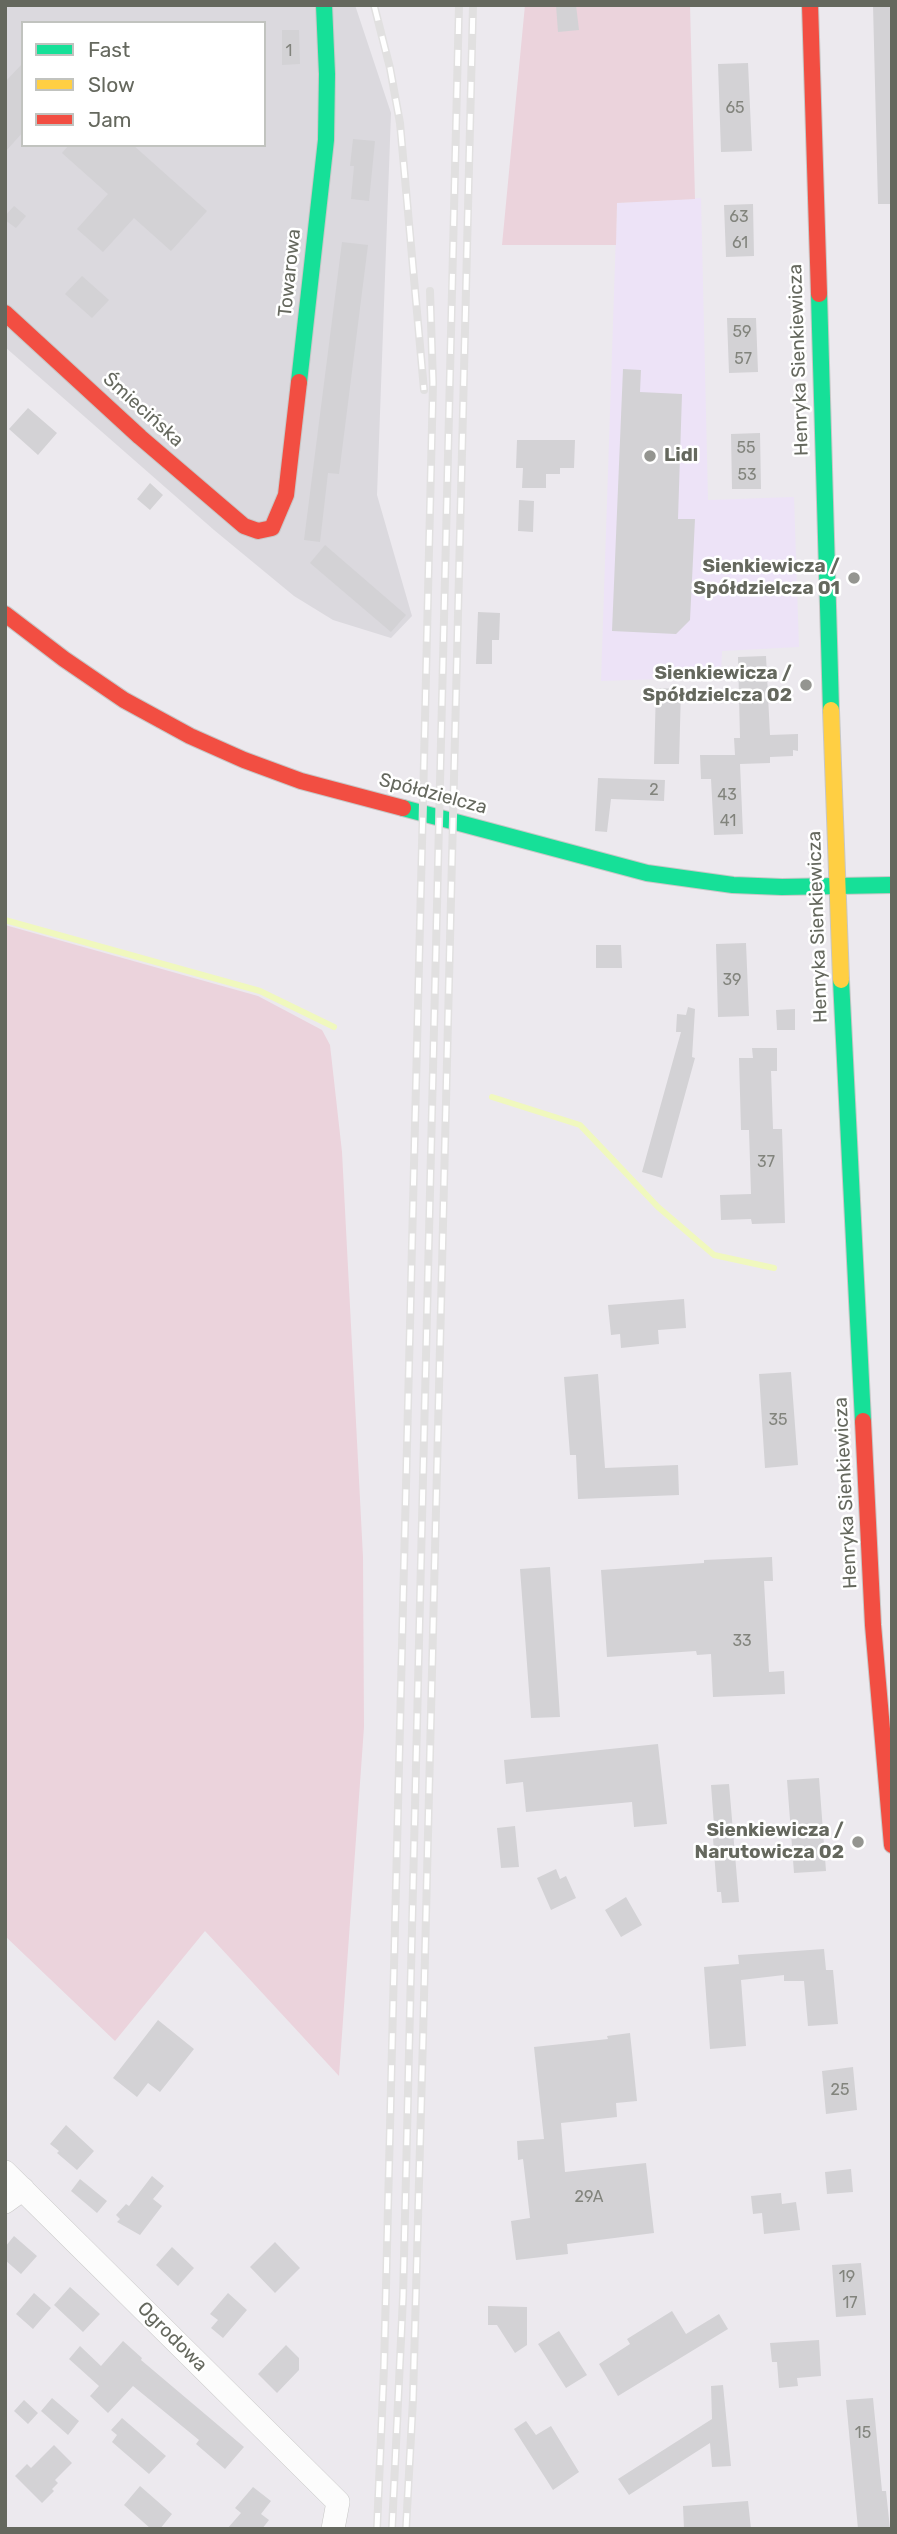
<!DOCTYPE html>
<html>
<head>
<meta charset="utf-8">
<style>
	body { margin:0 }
	#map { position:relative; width:897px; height:2534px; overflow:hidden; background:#ece9ee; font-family:Rubik,sans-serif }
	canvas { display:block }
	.frame { position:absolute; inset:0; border:7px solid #65685e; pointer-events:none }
	.legend { position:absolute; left:21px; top:21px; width:245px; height:126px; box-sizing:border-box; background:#fff; border:2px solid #c1c3bf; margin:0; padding:9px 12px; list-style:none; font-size:21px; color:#65685e }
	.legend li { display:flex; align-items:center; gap:14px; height:35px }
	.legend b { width:35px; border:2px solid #c1c3bf }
</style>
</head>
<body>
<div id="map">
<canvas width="897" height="2534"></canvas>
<div class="frame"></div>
<ul class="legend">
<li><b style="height:9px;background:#16e098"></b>Fast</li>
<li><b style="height:9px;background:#ffcf43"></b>Slow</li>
<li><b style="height:9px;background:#f24e42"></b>Jam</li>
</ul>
</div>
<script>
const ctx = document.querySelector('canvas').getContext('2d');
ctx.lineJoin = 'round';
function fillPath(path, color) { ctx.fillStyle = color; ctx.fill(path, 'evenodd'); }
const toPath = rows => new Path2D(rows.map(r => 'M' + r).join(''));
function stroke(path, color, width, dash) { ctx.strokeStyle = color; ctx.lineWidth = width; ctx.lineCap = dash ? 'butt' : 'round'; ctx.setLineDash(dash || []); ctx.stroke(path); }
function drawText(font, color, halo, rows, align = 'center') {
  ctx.font = font + ' Rubik,sans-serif'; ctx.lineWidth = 5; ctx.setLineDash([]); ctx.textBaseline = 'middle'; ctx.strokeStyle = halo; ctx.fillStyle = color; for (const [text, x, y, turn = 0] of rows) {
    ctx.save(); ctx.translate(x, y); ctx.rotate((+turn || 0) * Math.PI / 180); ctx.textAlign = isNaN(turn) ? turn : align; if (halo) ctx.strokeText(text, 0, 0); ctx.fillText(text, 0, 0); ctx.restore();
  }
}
fillPath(toPath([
	[701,198,708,500,794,497,799,647,722,651,721,677,601,681,617,203]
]), '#ede3f7');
fillPath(toPath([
	[5,5,355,5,391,113,377,495,412,616,391,638,333,620,294,596,214,530,5,347],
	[23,23,264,23,264,145,23,145]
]), '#dbd9de');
fillPath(toPath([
	[525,5,690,5,695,199,617,203,616,245,502,245],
	[5,925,258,996,322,1030,330,1045,342,1152,363,1557,364,1727,339,2076,205,1931,115,2041,5,1936]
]), '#ebd3dc');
stroke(toPath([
	[5,920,260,991,334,1027],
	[492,1097,580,1125,658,1207,714,1255,774,1268]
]), '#f0f8be', 6);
fillPath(toPath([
	[556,5,576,5,579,30,558,32],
	[873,5,892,5,892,204,878,204],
	[282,30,299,30,300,64,282,65],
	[23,63,23,132,5,152,5,82],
	[748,63,752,151,721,152,718,64],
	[353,139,375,141,369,201,351,199,354,166,350,166],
	[69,145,133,145,207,211,171,251,134,218,103,252,77,229,108,194,62,153],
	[753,204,754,256,726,257,724,205],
	[14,206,26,216,16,228,5,220,5,216],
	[342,242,368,245,339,474,328,473,320,542,304,540],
	[82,276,109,300,92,318,65,294],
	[727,318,756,318,758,372,729,373],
	[623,369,641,370,640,392,682,394,678,519,695,519,690,620,676,634,612,631],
	[28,408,57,433,38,455,9,429],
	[760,433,761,489,732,489,731,434],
	[517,440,575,440,574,468,560,468,560,474,546,474,546,488,522,488,523,468,516,468],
	[150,483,163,495,150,510,137,499],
	[519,500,534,501,533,532,518,531],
	[325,545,406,615,391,632,310,563],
	[478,612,500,613,499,640,492,640,492,664,476,664],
	[766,656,770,735,798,734,798,751,793,750,793,756,770,757,770,763,740,764,743,834,714,835,711,779,701,779,700,755,735,755,734,738,740,738,738,657],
	[656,688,681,689,679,764,654,764],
	[598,778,665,780,664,801,611,799,607,832,595,831],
	[746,943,749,1016,718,1017,716,944],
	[596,945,621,945,622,968,596,968],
	[688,1007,695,1009,692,1057,695,1058,662,1178,642,1172,681,1032,676,1032,677,1014,686,1015],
	[795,1009,795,1030,777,1030,776,1010],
	[752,1048,777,1048,777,1071,771,1071,773,1129,782,1129,785,1223,752,1224,751,1219,721,1220,720,1195,751,1194,749,1130,741,1130,739,1058,753,1058],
	[684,1299,686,1328,658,1330,659,1344,621,1348,620,1334,611,1335,608,1305],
	[791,1372,798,1465,765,1468,759,1374],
	[598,1374,605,1468,678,1465,679,1495,578,1499,576,1455,570,1455,564,1377],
	[772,1557,773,1581,764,1581,769,1672,784,1671,785,1694,713,1697,711,1654,697,1655,696,1651,607,1657,601,1570,704,1563,704,1560],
	[550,1567,560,1717,531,1718,520,1569],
	[658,1744,667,1824,634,1827,632,1802,526,1812,523,1782,506,1784,504,1760],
	[819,1778,826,1871,794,1873,787,1780],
	[729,1784,739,1902,722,1903,721,1892,717,1892,712,1825,714,1825,711,1785],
	[515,1826,519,1867,501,1868,497,1828],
	[556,1869,560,1879,566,1876,576,1898,551,1910,537,1878],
	[626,1897,642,1925,621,1937,605,1910],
	[824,1949,826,1970,833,1970,838,2024,808,2026,804,1981,784,1981,784,1975,741,1980,746,2046,710,2049,704,1967,739,1964,738,1955],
	[158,2020,194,2049,160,2092,148,2083,137,2097,113,2078],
	[630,2033,637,2101,616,2103,617,2117,561,2123,565,2172,646,2163,654,2233,567,2244,568,2254,516,2260,511,2221,530,2218,523,2159,518,2160,517,2141,544,2139,534,2047,608,2039,607,2036],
	[853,2067,857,2110,826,2114,822,2071],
	[66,2125,94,2151,77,2170,57,2153,59,2151,50,2144],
	[851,2169,853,2192,827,2194,825,2172],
	[152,2176,164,2186,153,2199,162,2206,140,2235,117,2222,120,2219,116,2215,126,2204,129,2206],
	[80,2179,107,2201,97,2213,71,2191],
	[781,2193,782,2204,796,2202,800,2230,764,2234,762,2213,753,2214,751,2196],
	[14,2236,37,2256,21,2274,5,2260,5,2247],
	[275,2242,300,2268,275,2293,250,2267],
	[172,2247,194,2268,178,2286,156,2265],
	[861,2263,866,2315,836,2317,832,2265],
	[70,2287,100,2314,83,2332,54,2305],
	[34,2293,51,2308,33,2329,16,2314],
	[228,2293,247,2310,223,2338,211,2328,218,2320,210,2314],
	[488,2306,527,2307,527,2345,515,2353,497,2325,488,2325],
	[672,2311,686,2334,719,2314,728,2329,618,2396,599,2364,630,2344,627,2339],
	[559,2331,587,2375,566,2388,538,2344],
	[819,2340,821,2376,797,2378,798,2386,779,2388,777,2362,772,2362,770,2343],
	[123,2341,142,2358,141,2360,244,2447,225,2469,196,2444,199,2440,133,2386,108,2413,90,2396,99,2386,69,2359,80,2346,101,2366],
	[286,2345,299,2358,299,2370,277,2393,258,2374],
	[723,2385,731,2466,712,2467,710,2443,629,2495,618,2479,712,2419,711,2386],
	[52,2398,79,2421,68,2435,41,2411],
	[873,2398,882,2491,886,2491,890,2529,858,2529,846,2400],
	[24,2400,38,2413,28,2424,14,2411],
	[122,2418,166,2456,149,2474,112,2442,117,2435,111,2430],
	[526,2421,536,2435,551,2426,579,2472,553,2490,514,2429],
	[54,2445,72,2463,55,2480,58,2483,52,2489,54,2491,42,2503,15,2476,27,2464,31,2468],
	[140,2486,172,2514,160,2529,151,2529,124,2505],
	[253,2487,271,2501,261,2514,269,2520,262,2529,227,2529,241,2513,235,2508],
	[748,2501,751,2529,684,2529,683,2506]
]), '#d3d2d5');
const street = toPath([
	[5,2172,338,2502,333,2529],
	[5,2202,23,2189]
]);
const fast = toPath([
	[819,294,831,710],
	[299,382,326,140,327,74,324,5],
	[403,808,647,873,733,885,782,887,892,885],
	[841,980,863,1421]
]);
const slow = toPath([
	[831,710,841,980]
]);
const jam = toPath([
	[810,5,819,294],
	[5,313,140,437,244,526,258,531,272,528,286,495,299,382],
	[5,614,64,659,124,700,190,736,244,760,301,781,403,808],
	[863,1421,873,1625,892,1845]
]);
stroke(street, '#c8c8c7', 24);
stroke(fast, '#c7c7c6', 18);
stroke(slow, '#c7c7c6', 18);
stroke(jam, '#c7c7c6', 18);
stroke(street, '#fcfcfc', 23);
stroke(fast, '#16e098', 16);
stroke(slow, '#ffcf43', 16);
stroke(jam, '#f24e42', 16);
const rail = toPath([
	[374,5,390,68,400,123,424,390],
	[377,2529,384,2367,422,844,433,383,430,291],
	[392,2529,403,2297,459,5],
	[406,2529,413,2399,423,2037,473,5]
]);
stroke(rail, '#e1e0e0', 8);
stroke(rail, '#fff', 5, [16]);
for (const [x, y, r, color] of [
	[650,456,7,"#949590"],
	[854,578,7,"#949590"],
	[806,685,7,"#949590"],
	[858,1842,7,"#949590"]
]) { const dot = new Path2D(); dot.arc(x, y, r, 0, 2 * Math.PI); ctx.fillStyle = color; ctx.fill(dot); stroke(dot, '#fff', 2.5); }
drawText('16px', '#82847d', null, [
	["1",289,51],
	["65",735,108],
	["63",739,217],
	["61",740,243],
	["59",742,332],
	["57",743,359],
	["55",746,448],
	["53",747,475],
	["2",654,790],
	["43",727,795],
	["41",728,821],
	["39",732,980],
	["37",766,1162],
	["35",778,1420],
	["33",742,1641],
	["25",840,2090],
	["29A",589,2197],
	["19",847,2277],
	["17",850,2303],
	["15",863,2433]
]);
drawText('19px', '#65685e', '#fff', [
	["Towarowa",290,273,-84],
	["Henryka Sienkiewicza",799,360,-92],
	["Śmiecińska",143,410,42],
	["Spółdzielcza",433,794,15],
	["Henryka Sienkiewicza",818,927,-92],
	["Henryka Sienkiewicza",846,1493,-93],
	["Ogrodowa",172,2337,45]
]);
drawText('bold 19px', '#65685e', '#fff', [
	["Lidl",664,456,"left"],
	["Sienkiewicza /",840,567],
	["Spółdzielcza 01",840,589],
	["Sienkiewicza /",792,674],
	["Spółdzielcza 02",792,696],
	["Sienkiewicza /",844,1831],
	["Narutowicza 02",844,1853]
], 'right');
</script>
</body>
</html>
